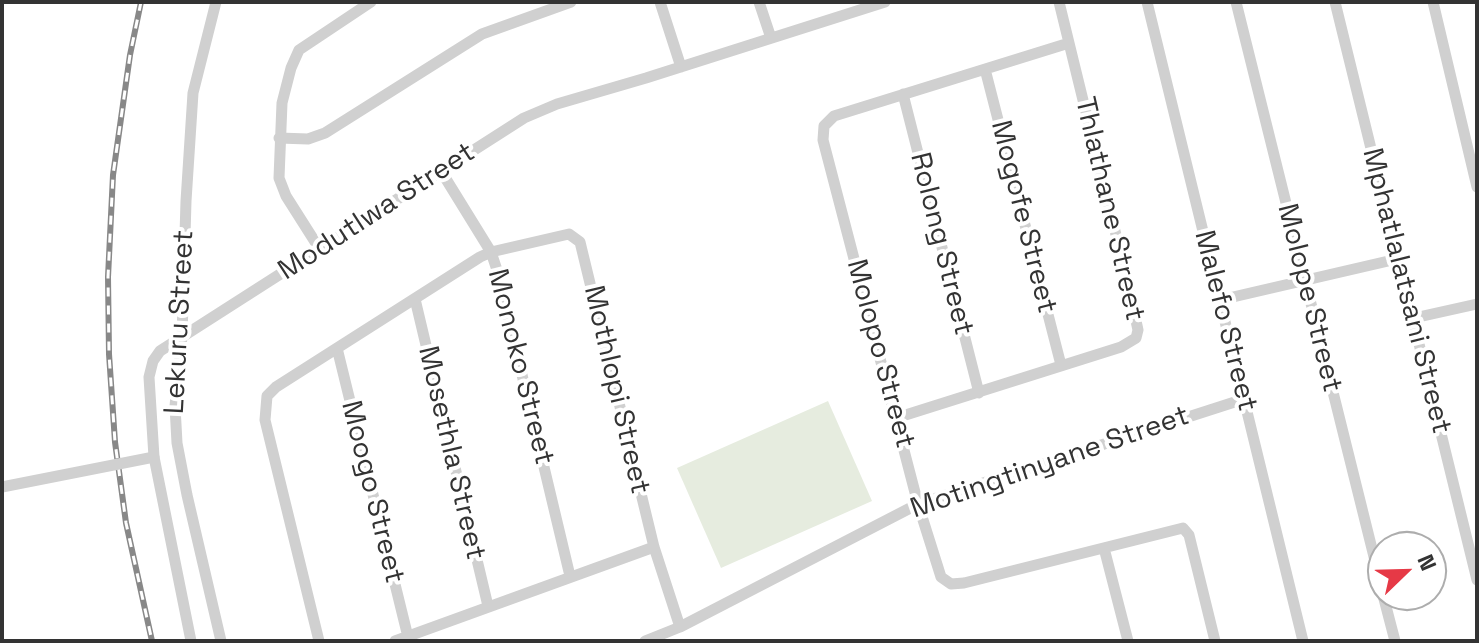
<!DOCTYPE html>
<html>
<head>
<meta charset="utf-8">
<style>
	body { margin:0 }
	#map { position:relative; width:1479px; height:643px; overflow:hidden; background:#fff; font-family:"Space Grotesk",sans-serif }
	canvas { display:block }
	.frame { position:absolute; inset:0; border:4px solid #333; pointer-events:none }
	.north { position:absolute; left:1367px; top:531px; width:80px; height:80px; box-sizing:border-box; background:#fff; border:2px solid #adadad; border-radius:50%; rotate:67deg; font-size:22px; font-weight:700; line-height:32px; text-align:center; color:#333 }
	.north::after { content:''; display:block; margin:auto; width:28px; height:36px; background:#e63946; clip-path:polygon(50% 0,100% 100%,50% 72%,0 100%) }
</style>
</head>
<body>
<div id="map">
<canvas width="1479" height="643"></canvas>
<div class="frame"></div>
<div class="north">N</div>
</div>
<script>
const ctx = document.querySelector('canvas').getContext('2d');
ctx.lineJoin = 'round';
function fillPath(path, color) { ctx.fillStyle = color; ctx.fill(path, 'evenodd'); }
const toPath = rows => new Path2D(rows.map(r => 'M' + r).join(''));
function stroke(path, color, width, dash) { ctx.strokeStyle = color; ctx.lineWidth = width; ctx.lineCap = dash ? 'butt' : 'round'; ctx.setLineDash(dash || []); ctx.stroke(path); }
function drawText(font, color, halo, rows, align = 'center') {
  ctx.font = font + ' "Space Grotesk",sans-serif'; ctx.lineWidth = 8; ctx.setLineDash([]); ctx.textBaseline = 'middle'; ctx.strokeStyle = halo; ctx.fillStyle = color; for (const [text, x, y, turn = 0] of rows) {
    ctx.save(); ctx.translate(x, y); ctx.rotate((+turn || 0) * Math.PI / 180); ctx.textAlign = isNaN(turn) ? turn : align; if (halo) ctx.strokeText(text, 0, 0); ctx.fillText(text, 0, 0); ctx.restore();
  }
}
fillPath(toPath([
	[828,401,872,501,721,568,677,468]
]), '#e6ecdf');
stroke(toPath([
	[216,2,193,93,186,201,182,337,175,406,177,443,187,495,221,641],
	[660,2,681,67],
	[759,2,771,38],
	[1147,2,1303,641],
	[1236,2,1383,593],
	[1335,2,1477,580],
	[1433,2,1477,187],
	[1069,43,834,116,824,126,823,140,918,504,941,577,951,584,964,583,1183,528,1189,535,1215,641],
	[985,69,1061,365],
	[903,94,979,393],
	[279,138,308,139,325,133,482,34,571,2],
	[441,171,491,252,497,270,570,576],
	[319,248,286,196,279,178,282,103,291,68,299,50,371,2],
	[415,299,488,606],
	[1220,300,1397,259],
	[1414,318,1477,304],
	[337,348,408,637],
	[896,418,1121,347,1136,338,1138,330,1128,284,1059,2],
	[1104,548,1128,641],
	[1383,595,1395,641],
	[191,641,154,457,149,377,153,361,160,351,524,118,557,104,646,78,885,2],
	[319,641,265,420,267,396,276,387,480,257,491,252,569,234,580,242,654,547,680,627],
	[395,641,654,547],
	[645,641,680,627,918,504,1244,399]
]), '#d0d0d0', 11);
const rail = toPath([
	[141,2,130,55,113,175,108,277,109,354,115,442,126,523,152,641]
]);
stroke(rail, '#888', 6);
stroke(rail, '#fff', 3, [9]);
stroke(toPath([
	[2,487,154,457]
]), '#d0d0d0', 11);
drawText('28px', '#333', '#fff', [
	["Thlathane Street",1109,209,77],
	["Modutlwa Street",377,212,-33],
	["Mogofe Street",1023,217,76],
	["Rolong Street",941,244,76],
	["Mphatlalatsani Street",1406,291,76],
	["Molope Street",1309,298,76],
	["Malefo Street",1225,321,76],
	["Lekuru Street",180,322,-87],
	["Molopo Street",880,354,75],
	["Monoko Street",520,367,76],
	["Mothlopi Street",616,390,77],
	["Mosethla Street",451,453,77],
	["Motingtinyane Street",1050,463,-19],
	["Moogo Street",372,492,76]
]);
</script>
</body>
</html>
